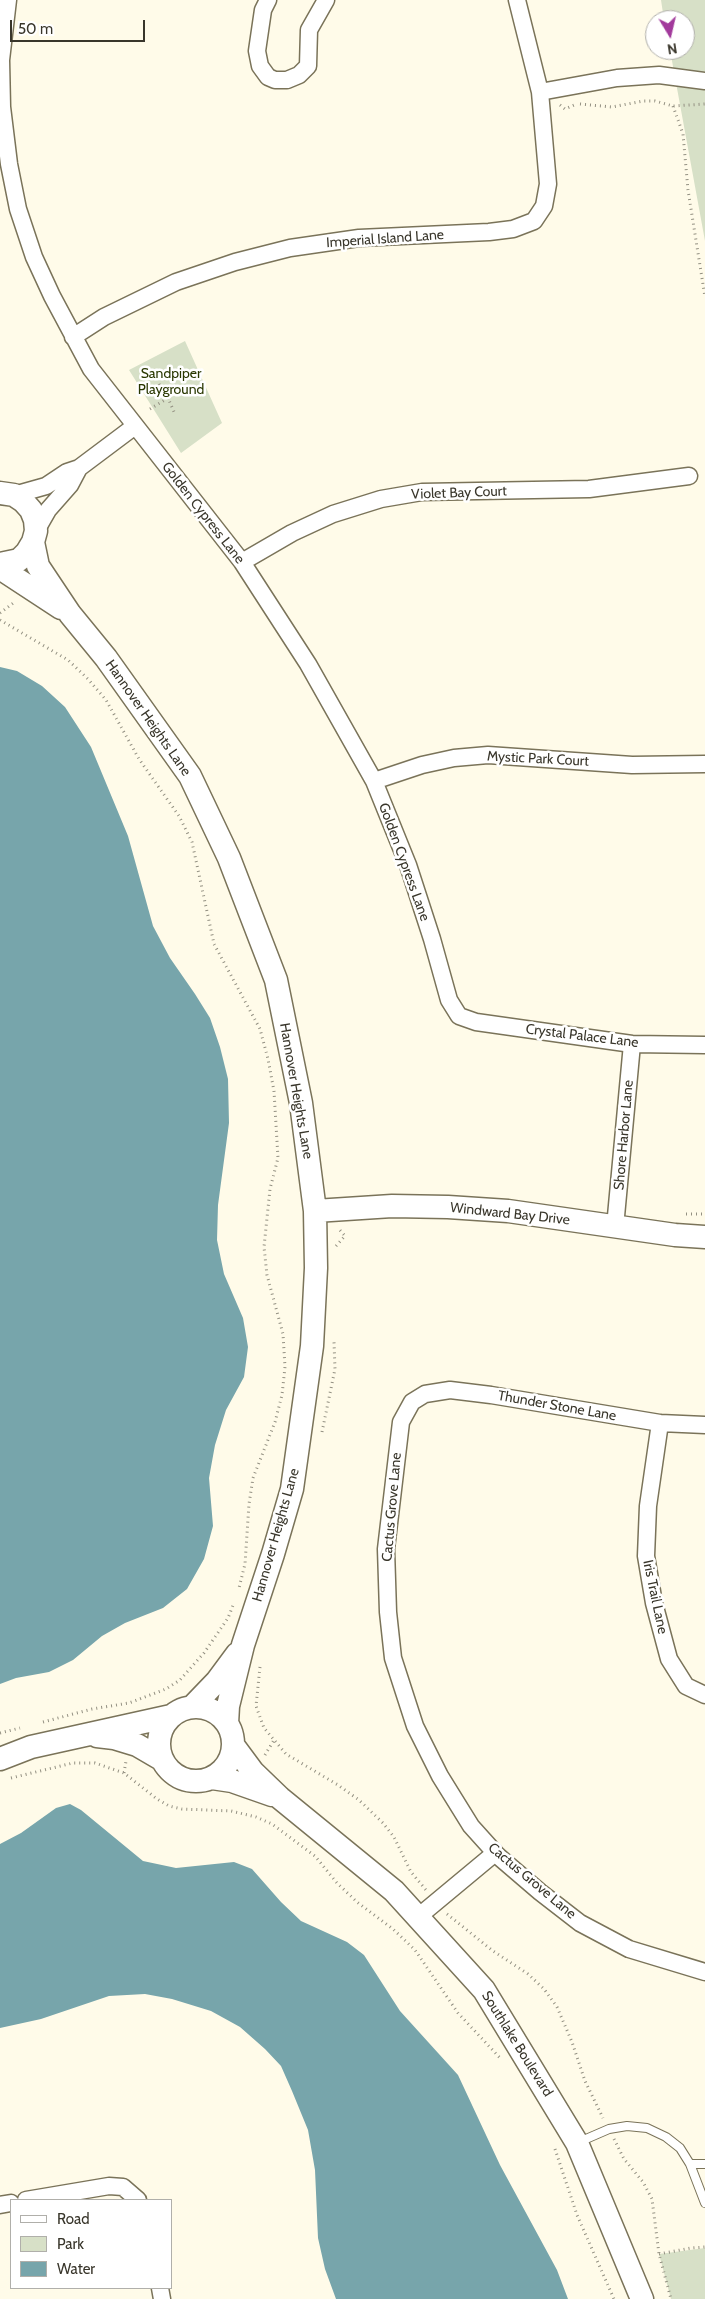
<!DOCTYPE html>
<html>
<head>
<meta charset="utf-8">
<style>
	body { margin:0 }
	#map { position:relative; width:705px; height:2299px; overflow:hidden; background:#fffbe9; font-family:Cabin,sans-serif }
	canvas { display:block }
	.legend { position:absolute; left:10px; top:2199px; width:162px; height:90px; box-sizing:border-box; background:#fff; border:1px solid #b0afaa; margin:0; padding:6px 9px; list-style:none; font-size:15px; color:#39362b }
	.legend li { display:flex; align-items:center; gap:10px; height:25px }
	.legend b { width:25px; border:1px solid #b0afaa }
	.north { position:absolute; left:645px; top:10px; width:50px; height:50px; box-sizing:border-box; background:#fff; border:1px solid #b0afaa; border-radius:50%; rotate:171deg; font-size:14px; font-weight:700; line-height:20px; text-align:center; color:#39362b }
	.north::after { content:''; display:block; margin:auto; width:18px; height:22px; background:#a23a9c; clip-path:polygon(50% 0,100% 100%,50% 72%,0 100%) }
	.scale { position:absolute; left:10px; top:20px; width:135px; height:22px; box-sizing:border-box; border:2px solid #39362b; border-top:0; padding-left:6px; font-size:15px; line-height:18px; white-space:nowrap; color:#39362b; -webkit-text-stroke:4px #fff; paint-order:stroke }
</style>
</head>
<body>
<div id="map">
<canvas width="705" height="2299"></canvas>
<ul class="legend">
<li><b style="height:6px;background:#fff"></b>Road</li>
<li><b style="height:14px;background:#d7e0c7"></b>Park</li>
<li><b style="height:14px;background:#77a5ab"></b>Water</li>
</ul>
<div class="north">N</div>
<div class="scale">50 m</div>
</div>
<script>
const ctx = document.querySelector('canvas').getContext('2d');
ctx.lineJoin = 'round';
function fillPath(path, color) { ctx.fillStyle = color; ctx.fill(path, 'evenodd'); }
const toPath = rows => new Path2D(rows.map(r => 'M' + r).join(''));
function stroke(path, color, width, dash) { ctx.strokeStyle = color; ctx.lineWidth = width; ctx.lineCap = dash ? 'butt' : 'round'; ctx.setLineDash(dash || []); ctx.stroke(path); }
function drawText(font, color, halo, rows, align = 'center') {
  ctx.font = font + ' Cabin,sans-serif'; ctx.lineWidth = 5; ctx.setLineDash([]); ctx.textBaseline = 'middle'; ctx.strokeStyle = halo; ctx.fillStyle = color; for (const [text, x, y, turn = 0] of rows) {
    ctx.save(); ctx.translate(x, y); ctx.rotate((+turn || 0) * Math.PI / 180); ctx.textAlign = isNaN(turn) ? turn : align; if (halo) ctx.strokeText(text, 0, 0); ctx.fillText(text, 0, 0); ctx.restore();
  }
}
fillPath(toPath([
	[661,0,705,0,705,241,670,50,685,50,685,20,664,20],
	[185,341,222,423,181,453,129,370],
	[705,2248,705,2299,671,2299,659,2254]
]), '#d7e0c7');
fillPath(toPath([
	[0,667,17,671,42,686,65,707,91,747,128,836,153,926,170,958,195,994,210,1018,220,1047,228,1079,229,1123,218,1205,217,1240,224,1274,243,1318,248,1347,244,1377,226,1410,215,1445,209,1478,213,1526,204,1559,187,1589,163,1608,125,1623,102,1636,73,1660,49,1672,16,1678,0,1684],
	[70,1804,81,1810,143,1861,176,1868,234,1862,252,1869,281,1902,301,1921,347,1942,364,1955,400,2011,458,2075,500,2165,557,2270,568,2299,336,2299,325,2269,318,2238,315,2170,308,2130,292,2091,281,2066,265,2049,240,2027,211,2011,172,1999,145,1994,109,1996,41,2019,0,2028,0,1844,21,1833,56,1808]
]), '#77a5ab');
const lane = toPath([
	[579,2142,609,2129,627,2126,647,2128,666,2137,680,2148,690,2164,705,2203],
	[690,2164,705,2164]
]);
const street = toPath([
	[8,0,1,60,2,107,9,164,18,209,34,257,52,296,91,369,242,562,308,664,374,781,408,865,432,939,449,1000,459,1016,476,1022,632,1044,705,1045],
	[268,0,263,10,257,51,260,66,268,77,275,80,287,80,299,75,308,66,309,30,326,0],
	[540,92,617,78,659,75,705,81],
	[73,337,104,317,176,282,235,262,290,248,359,238,489,232,513,229,534,221,544,206,548,184,540,92,517,0],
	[14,495,46,486,67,472,79,468,135,426],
	[36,531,48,510,70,485,79,468],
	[242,562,292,533,333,514,381,499,422,492,589,489,689,476],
	[374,781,422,765,454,758,488,755,632,765,705,764],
	[615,1227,632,1044],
	[660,1423,648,1506,646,1556,654,1603,669,1659,686,1686,705,1695],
	[705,1425,660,1423,491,1395,450,1390,425,1394,412,1402,401,1422,386,1549,388,1612,393,1658,415,1726,440,1776,471,1826,498,1856,540,1892,580,1923,629,1949,705,1972],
	[418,1917,495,1853],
	[26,2200,109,2186,123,2187,138,2200],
	[0,2205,11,2203],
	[160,2288,162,2299]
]);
const secondary = toPath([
	[0,493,14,495,23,501,31,510,35,520,36,531,33,542,27,552,19,560,0,564],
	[33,542,38,566,70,614,106,658,190,776,229,858,276,980,301,1103,315,1211,316,1268,312,1346,292,1489,273,1554,243,1645,228,1706,227,1724],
	[0,568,61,608],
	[315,1211,392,1206,448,1207,508,1211,675,1235,705,1237],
	'159 1744a37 37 0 1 1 74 0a37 37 0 1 1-74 0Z',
	[192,1707,217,1681,237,1654],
	[97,1736,114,1738,137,1745,161,1759],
	[233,1745,253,1772,280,1798,394,1891,484,1990,577,2143,642,2299],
	[0,1759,31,1747,171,1716],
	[212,1778,232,1781,272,1795]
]);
stroke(lane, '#7a7359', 10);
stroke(street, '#7a7359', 19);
stroke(secondary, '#7a7359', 25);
stroke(toPath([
	[580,104,612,107,643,101,655,101,673,106,705,104],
	[560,105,565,109,574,105],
	[673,106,683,134,688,190,705,297],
	[159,384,168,398],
	[150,409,168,398,175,414],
	[0,613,16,601],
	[0,620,68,660,88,679,106,700,139,759,179,816,192,842,214,944,260,1029,268,1059,274,1091,278,1158,270,1189,264,1247,267,1275,283,1334,285,1367,282,1395,275,1422,253,1478,249,1504,245,1564,239,1588],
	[686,1214,705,1214],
	[336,1246,345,1236,338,1228],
	[322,1432,335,1369,334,1342],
	[260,1667,256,1706,264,1728,286,1754,338,1785,359,1800,383,1823,394,1837,411,1872,426,1890],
	[43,1722,92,1709,129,1703,166,1689,180,1680,204,1653,228,1618,234,1603],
	[0,1733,20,1728],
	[265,1755,274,1740],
	[124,1773,126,1761],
	[11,1778,73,1763,95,1763,124,1773,157,1799,169,1806,182,1809,231,1811,256,1817,272,1824,315,1856,337,1883,357,1902,393,1929,415,1950,458,2013,501,2059],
	[447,1914,493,1951,528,1974,544,1989,557,2007,572,2042,585,2081,603,2118],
	[614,2139,624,2159,643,2182,652,2199,659,2254,671,2299],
	[555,2149,577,2215,614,2299],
	[659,2254,691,2248,705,2247]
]), '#939082', 3, [1, 4]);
stroke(lane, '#fff', 8);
stroke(street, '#fff', 16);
stroke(secondary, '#fff', 22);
drawText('14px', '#39362b', '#fff', [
	["Imperial Island Lane",385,239,-4],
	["Violet Bay Court",459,493,-2],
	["Golden Cypress Lane",203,513,52],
	["Hannover Heights Lane",148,718,55],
	["Mystic Park Court",538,759,3],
	["Golden Cypress Lane",404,862,70],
	["Crystal Palace Lane",582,1036,7],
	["Hannover Heights Lane",296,1091,80],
	["Shore Harbor Lane",624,1135,-85],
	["Windward Bay Drive",510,1214,6],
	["Thunder Stone Lane",557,1406,10],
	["Cactus Grove Lane",392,1507,-85],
	["Hannover Heights Lane",276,1535,-74],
	["Iris Trail Lane",655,1597,78],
	["Cactus Grove Lane",532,1881,40],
	["Southlake Boulevard",517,2044,58]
]);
drawText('14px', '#293700', '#fff', [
	["Sandpiper",171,374],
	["Playground",171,390]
]);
</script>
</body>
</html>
